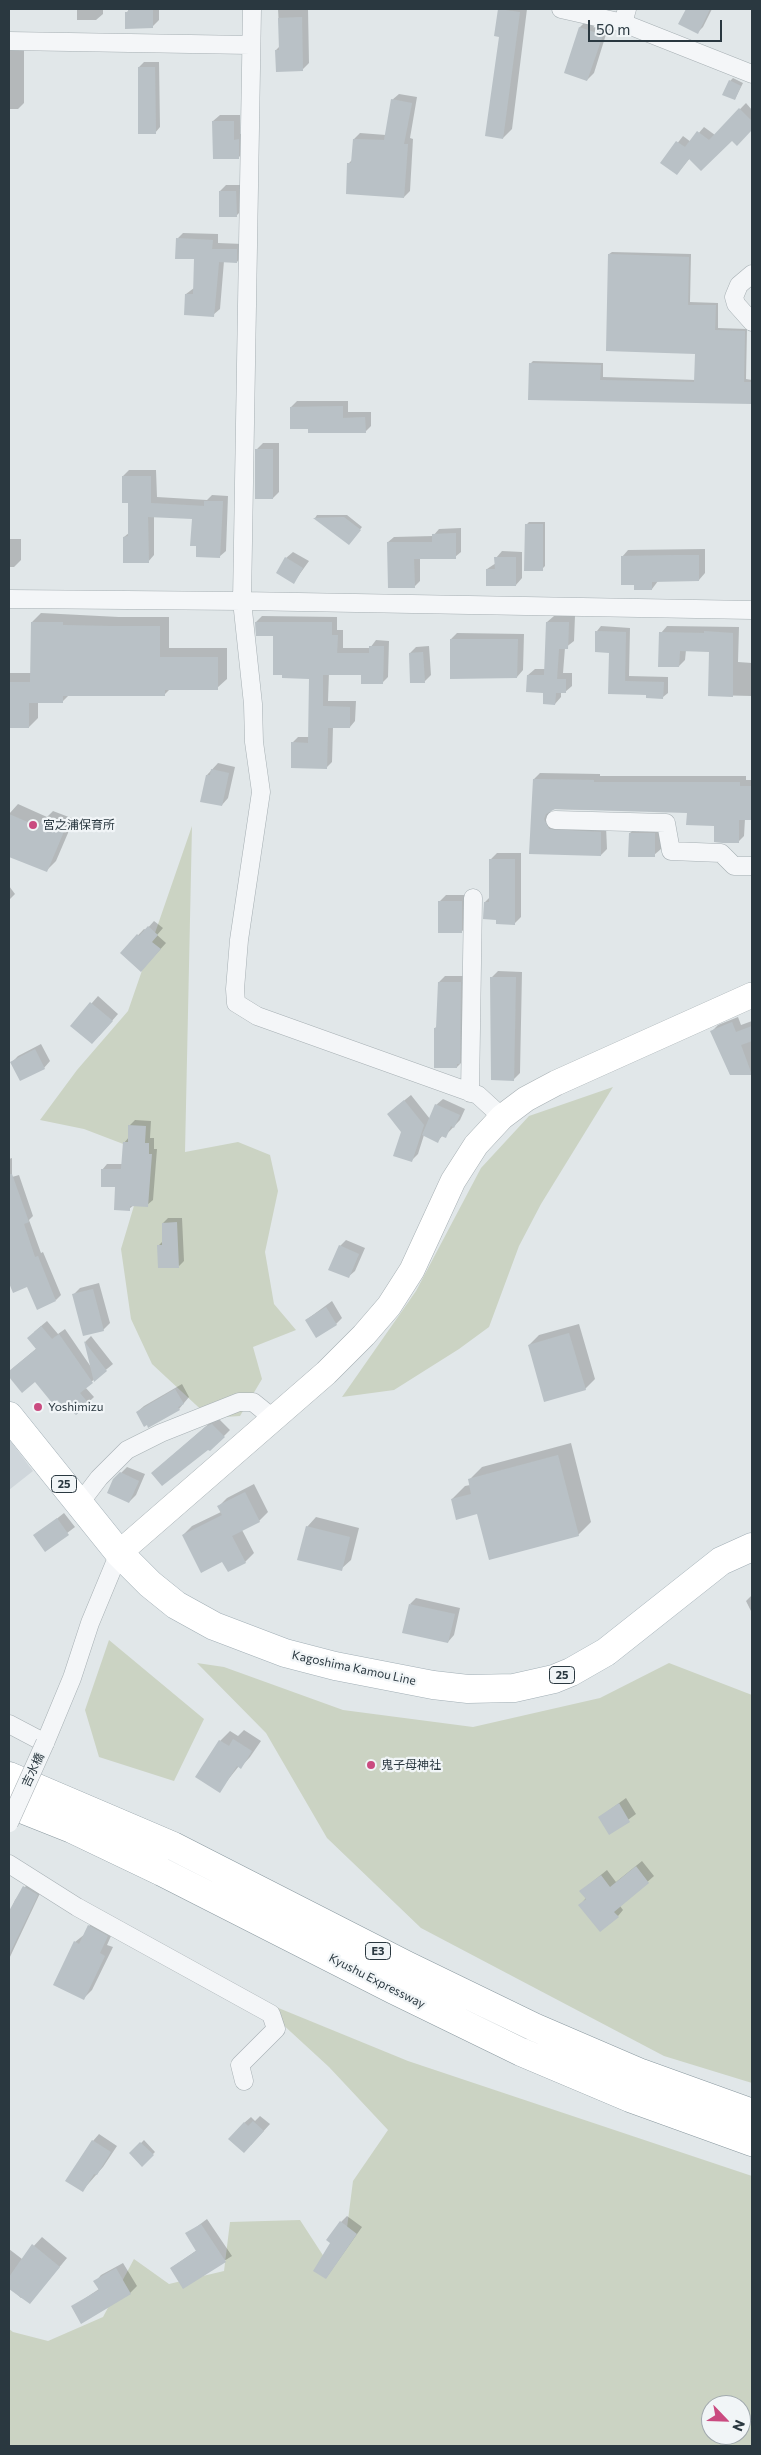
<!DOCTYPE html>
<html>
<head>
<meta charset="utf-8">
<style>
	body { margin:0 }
	#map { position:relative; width:761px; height:2455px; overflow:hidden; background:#e1e7e9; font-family:Commissioner,sans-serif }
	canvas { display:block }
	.frame { position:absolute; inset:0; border:10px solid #2a3840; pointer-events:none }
	.north { position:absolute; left:701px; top:2395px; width:50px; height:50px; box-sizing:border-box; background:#f1f5f7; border:1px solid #a1a9ae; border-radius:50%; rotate:114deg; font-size:14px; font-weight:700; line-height:20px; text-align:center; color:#2a3840 }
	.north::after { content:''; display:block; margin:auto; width:18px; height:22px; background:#ca4b80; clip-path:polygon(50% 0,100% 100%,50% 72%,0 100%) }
	.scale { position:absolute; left:588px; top:20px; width:134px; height:22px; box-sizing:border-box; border:2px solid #2a3840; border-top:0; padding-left:6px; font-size:15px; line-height:18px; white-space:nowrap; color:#2a3840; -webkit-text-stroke:4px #f1f5f7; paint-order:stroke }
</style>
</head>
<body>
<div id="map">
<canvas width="761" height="2455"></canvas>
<div class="frame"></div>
<div class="north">N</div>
<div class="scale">50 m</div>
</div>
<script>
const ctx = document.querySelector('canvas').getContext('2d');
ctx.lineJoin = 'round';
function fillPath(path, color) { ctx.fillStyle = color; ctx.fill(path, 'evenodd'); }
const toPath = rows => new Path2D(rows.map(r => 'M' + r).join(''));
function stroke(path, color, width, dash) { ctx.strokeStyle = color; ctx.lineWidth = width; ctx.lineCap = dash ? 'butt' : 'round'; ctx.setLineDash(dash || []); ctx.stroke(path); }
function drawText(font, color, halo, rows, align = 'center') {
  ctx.font = font + ' Commissioner,"Noto Sans JP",sans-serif'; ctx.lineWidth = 4.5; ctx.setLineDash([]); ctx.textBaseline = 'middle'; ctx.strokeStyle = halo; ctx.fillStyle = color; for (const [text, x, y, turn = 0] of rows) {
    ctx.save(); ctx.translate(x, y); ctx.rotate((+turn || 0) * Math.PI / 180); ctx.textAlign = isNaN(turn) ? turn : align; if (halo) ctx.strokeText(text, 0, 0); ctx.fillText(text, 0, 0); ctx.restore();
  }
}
fillPath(toPath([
	[9,1439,33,1471,9,1490]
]), '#cfd6db');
fillPath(toPath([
	[192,826,185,1152,238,1142,270,1155,278,1191,265,1252,274,1304,296,1330,253,1347,262,1379,240,1416,210,1418,152,1364,131,1319,121,1249,139,1189,139,1150,84,1129,40,1120,77,1070,128,1011],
	[613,1087,541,1204,519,1246,489,1327,459,1349,394,1390,342,1397,416,1291,481,1168,529,1116],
	[109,1640,204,1719,174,1781,99,1757,85,1710],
	[197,1663,224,1667,343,1710,473,1727,600,1698,669,1663,752,1695,752,2083,664,2056,421,1928,327,1838,266,1733],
	[254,1998,408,2061,752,2176,752,2446,9,2446,9,2329,13,2332,48,2341,103,2317,134,2259,169,2284,224,2271,230,2222,300,2220,326,2260,345,2243,353,2181,388,2130,329,2067],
	[711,2405,741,2405,741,2435,711,2435]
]), '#cbd3c3');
fillPath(toPath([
	[77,9,103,9,103,14,96,20,77,20],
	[130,9,159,9,159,20,152,27,126,13],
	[278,9,308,9,309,63,303,69,276,50,280,46],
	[500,9,527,9,512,129,503,138],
	[687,9,712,9,703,27,698,32,680,23],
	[586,21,608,28,594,73,587,80,580,27],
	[9,50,24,50,24,103,18,109,9,109],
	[144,62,159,62,160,127,155,133,139,67],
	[733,78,743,83,735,99,730,81],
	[399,94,417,97,410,138,413,139,410,191,404,197,349,163,353,159,354,139,360,133,386,135,392,100],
	[746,103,752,110,752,128,737,144,732,139,690,158,677,174,662,163,683,136,691,142,704,127,715,135],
	[220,115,240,115,240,134,245,134,245,151,238,158,213,121],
	[226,185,242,185,243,209,236,216,220,191],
	[183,233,218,234,218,243,243,244,243,255,237,262,224,261,220,309,213,315,186,294,194,288,195,258,177,239],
	[612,252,691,254,690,302,718,303,718,328,747,329,746,379,752,380,752,403,529,399,530,364,533,361,603,363,603,377,696,380,697,352,609,254],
	[297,401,348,401,348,412,371,412,371,426,365,432,309,427,291,407],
	[263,443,279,443,279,492,273,498,256,450],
	[129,470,156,470,157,497,207,500,212,495,228,496,226,551,219,557,193,518,154,516,154,555,148,562,124,537,130,532,129,501,123,476],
	[317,515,347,515,362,527,349,543,315,518],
	[529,522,545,522,545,566,542,569,526,525],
	[461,528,461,552,455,557,420,558,420,581,414,587,388,542,394,537,433,536,439,529],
	[9,539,21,539,21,560,14,567,9,567],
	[705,549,705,573,699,580,658,581,652,589,635,584,622,557,628,550],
	[502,551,522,552,522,578,516,585,487,569,496,563,496,558],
	[293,552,309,561,294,582,286,558],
	[41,613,119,617,169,617,169,648,227,648,227,679,217,688,171,688,164,695,69,695,63,701,38,701,38,718,29,727,9,727,9,673,32,673,32,622],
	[262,616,337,617,337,630,343,630,343,648,370,648,376,640,389,641,388,677,382,683,362,674,329,673,328,701,356,701,355,721,350,727,333,727,332,762,326,768,292,743,298,737,310,737,311,678,275,635,256,622],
	[554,616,575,616,574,641,565,648,563,673,572,673,572,686,565,692,561,692,561,697,555,704,528,675,535,669,545,669,547,622],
	[601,626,630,628,629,676,668,677,668,693,663,697,648,694,609,693,611,652,597,631],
	[667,626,739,627,738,662,752,663,752,696,709,695,710,650,686,650,685,660,679,666,661,633],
	[457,633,524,634,523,670,517,677,451,639],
	[429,646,431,675,424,682,410,653,416,647],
	[218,763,235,767,228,798,222,805,207,775],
	[540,773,600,774,600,776,746,776,746,780,752,780,752,819,745,819,744,836,738,842,715,825,688,812,552,809,550,812,556,824,606,826,607,849,601,855,531,853,534,779],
	[18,804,47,817,53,811,74,819,56,861,46,871,9,855,9,814],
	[636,827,661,827,661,849,654,855,630,833],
	[497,853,521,853,521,917,515,923,497,918,485,902,490,897,491,859],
	[9,886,15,894,9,900],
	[446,895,468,895,468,926,461,932,439,902],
	[154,921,163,928,157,935,166,943,147,964,122,952,144,929,146,930],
	[498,971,522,972,520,1073,514,1079,491,978],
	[445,976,466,976,463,1061,457,1067,435,1028,438,1025,439,982],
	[98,996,118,1014,99,1036,72,1026],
	[738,1017,741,1025,752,1021,752,1074,730,1074,712,1031,718,1025],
	[41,1044,50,1061,44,1068,12,1062,18,1056],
	[411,1095,430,1119,436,1105,443,1099,465,1109,460,1120,445,1136,443,1135,438,1141,424,1135,418,1154,412,1160,395,1108],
	[135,1120,151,1121,150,1138,154,1138,154,1149,157,1149,153,1200,147,1205,134,1205,129,1209,116,1186,102,1170,107,1164,123,1164,124,1143,129,1137,129,1126],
	[12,1158,12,1177,19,1175,33,1216,29,1220,41,1253,43,1252,61,1295,56,1300,27,1285,14,1292,9,1281,15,1273,9,1254,9,1159],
	[168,1218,182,1218,184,1261,179,1266,158,1246,163,1241,163,1223],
	[346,1240,365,1248,355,1271,348,1277,340,1246],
	[99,1283,110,1323,103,1330,74,1294,80,1288],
	[332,1301,342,1318,336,1324,306,1320],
	[47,1321,58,1334,65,1329,91,1367,85,1342,91,1336,113,1364,85,1387,94,1397,76,1414,35,1380,22,1391,9,1375,13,1368,37,1348,34,1332],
	[579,1324,595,1379,585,1389,529,1345,539,1335],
	[182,1384,189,1397,179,1409,137,1412,144,1406],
	[219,1419,230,1430,210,1450,208,1448,159,1467,212,1421],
	[571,1443,591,1522,578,1535,477,1512,452,1499,465,1486,470,1485,469,1480,482,1467],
	[127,1467,145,1474,136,1495,129,1502,114,1480],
	[254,1484,268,1512,259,1521,242,1530,254,1553,245,1562,223,1561,183,1535,192,1526,221,1512,219,1506,227,1498],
	[64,1513,75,1527,45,1550,35,1536],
	[316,1517,359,1528,351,1560,341,1569,307,1527],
	[752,1595,752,1613,746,1601],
	[416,1598,460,1608,454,1635,448,1642,410,1604],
	[244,1730,261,1741,250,1757,241,1767,239,1766,219,1791,197,1776,220,1741,230,1731,238,1736],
	[626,1798,636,1814,610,1833,600,1817],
	[642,1861,654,1876,620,1906,623,1910,618,1916,580,1905,586,1898,581,1891,607,1870,616,1882],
	[29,1882,42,1889,9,1959,9,1914,15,1900],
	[98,1917,115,1927,107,1945,113,1947,92,1990,84,1998,75,1942,85,1934,89,1926],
	[260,2116,270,2124,251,2145,244,2123,251,2117,255,2121],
	[99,2134,117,2146,103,2167,83,2190,93,2141],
	[144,2140,155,2152,142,2165,131,2153],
	[347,2216,362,2227,326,2278,332,2242,341,2222],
	[207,2219,232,2256,183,2287,171,2268,197,2250,187,2234],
	[42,2237,67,2258,38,2293,21,2298,9,2287,9,2249,22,2259],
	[123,2263,137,2286,130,2293,81,2322,72,2307,99,2289,95,2282,101,2275]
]), '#0003');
fillPath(toPath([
	[128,9,153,9,153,28,125,29,125,12,128,12],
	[498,9,520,12,503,139,485,136,499,37,494,36],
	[686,9,710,9,698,34,678,24],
	[302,17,303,71,276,72,275,50,279,50,278,18],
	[579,27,603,35,587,81,564,73],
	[138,67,155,67,156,134,138,134],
	[729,80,741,86,735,100,722,95],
	[391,99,412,103,404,144,408,144,404,198,346,194,347,163,351,163,353,139,384,140],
	[739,108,752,121,752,130,737,146,732,141,701,171,689,159,677,175,660,163,676,141,685,147,697,131,709,140],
	[212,121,234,121,234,140,239,139,239,159,213,159],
	[219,191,236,191,237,217,219,217],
	[176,238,213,240,212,249,237,249,237,263,219,262,214,317,184,315,185,294,193,294,194,259,175,259],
	[608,254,689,257,688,305,716,305,715,330,745,331,744,382,752,382,752,404,528,400,529,363,601,365,600,380,694,382,695,354,606,351],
	[343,406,343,418,365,417,366,433,308,433,308,429,290,429,290,407],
	[255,449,273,449,273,499,255,499],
	[122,476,151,476,151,503,204,506,204,501,223,501,220,558,196,557,196,546,190,546,192,519,148,517,149,563,123,563,123,537,128,536,128,503,122,503],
	[344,517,361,530,349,545,313,518],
	[525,524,543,524,543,571,524,571],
	[456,533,456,559,414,559,415,588,388,588,387,542,432,542,432,534],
	[677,555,699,555,699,581,652,582,652,590,634,590,634,585,621,585,621,556],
	[285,557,303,568,294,584,276,573],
	[494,557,516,557,516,586,486,586,486,569,495,569],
	[31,622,63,622,63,625,109,626,160,626,160,657,218,657,218,690,165,690,165,696,63,696,63,703,29,703,29,728,9,728,9,682,30,682],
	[255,622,332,622,332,635,338,635,337,653,369,653,369,646,384,646,383,684,361,684,361,675,323,675,323,706,350,707,350,728,328,728,327,769,291,768,291,742,308,743,309,679,282,678,282,675,273,675,273,636,256,636],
	[546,622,569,622,568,649,559,649,557,679,566,679,566,693,556,693,555,705,543,704,543,693,526,692,527,675,544,675],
	[595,631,626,632,625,681,664,682,663,699,646,698,646,695,608,694,609,653,595,652],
	[704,631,733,633,733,697,708,696,709,652,680,651,679,667,658,667,659,632,704,633],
	[450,639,518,639,517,678,450,679],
	[423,652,425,683,410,683,409,653],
	[211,769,229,773,222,806,200,802,206,775,210,775],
	[533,779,594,780,594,782,740,782,740,786,752,786,752,820,739,820,739,843,723,843,714,842,714,826,686,825,687,813,555,809,546,814,544,819,549,829,601,832,601,856,529,854],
	[9,814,39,827,42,820,65,829,47,872,9,857],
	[629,833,655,833,655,857,628,857],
	[489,859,515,859,515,925,496,924,496,920,483,919,484,902,489,902],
	[438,901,462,901,462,933,438,933],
	[148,926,158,935,152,942,161,949,141,972,120,953,137,934,139,936],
	[490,977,516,977,514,1081,491,1080],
	[438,982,461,982,460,1064,457,1064,457,1068,434,1068,434,1028,436,1028],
	[90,1002,113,1021,92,1044,70,1026],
	[732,1022,736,1032,752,1026,752,1041,741,1045,752,1075,730,1075,710,1031],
	[35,1049,45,1069,20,1081,10,1062],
	[404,1100,424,1125,412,1162,393,1156,401,1132,387,1114],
	[435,1104,460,1115,454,1128,451,1126,446,1138,441,1136,438,1143,422,1135],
	[128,1125,146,1126,145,1143,149,1143,149,1154,152,1154,148,1207,130,1206,130,1211,114,1210,115,1187,101,1187,101,1169,121,1169,123,1142,128,1142],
	[9,1174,12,1174,29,1222,24,1224,35,1257,38,1256,56,1301,37,1310,27,1287,13,1293,9,1283],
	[177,1222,179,1268,158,1268,157,1245,162,1245,162,1223],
	[339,1245,359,1254,349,1278,328,1270],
	[93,1289,104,1331,83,1336,72,1294],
	[326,1307,337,1325,316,1338,305,1320],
	[41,1326,52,1339,59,1334,93,1383,80,1393,89,1404,76,1415,70,1409,68,1412,57,1400,53,1404,35,1382,22,1393,9,1377,9,1371,36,1349,27,1338],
	[569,1333,586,1390,544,1402,528,1345],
	[84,1341,107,1371,94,1382],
	[175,1389,184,1404,178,1407,180,1410,148,1428,147,1425,144,1427,136,1412],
	[212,1424,225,1437,210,1451,208,1450,162,1486,151,1473,205,1427],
	[558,1455,579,1536,489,1560,477,1514,456,1520,451,1499,471,1494,468,1479],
	[120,1472,139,1481,129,1503,107,1493,113,1479],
	[245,1492,260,1522,232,1536,246,1563,228,1572,222,1562,201,1573,182,1535,222,1515,217,1506],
	[57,1518,69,1535,45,1552,33,1535],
	[306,1526,350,1537,342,1571,297,1560],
	[409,1604,455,1614,448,1643,402,1633],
	[233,1739,252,1751,241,1769,237,1766,220,1793,195,1777,219,1740,229,1746],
	[619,1803,630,1822,609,1835,598,1817],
	[636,1866,649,1883,614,1912,619,1917,600,1932,578,1905,586,1899,579,1891,601,1875,610,1887],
	[23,1886,38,1895,9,1955,9,1911],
	[88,1925,108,1936,100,1953,105,1956,84,2000,53,1985,74,1941,79,1944],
	[253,2121,264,2131,244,2153,228,2139,244,2122,248,2126],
	[92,2140,111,2152,97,2175,94,2174,83,2192,65,2181],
	[140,2142,154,2155,142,2167,129,2153],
	[340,2221,357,2234,326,2279,313,2271,330,2243,326,2240],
	[201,2224,226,2262,183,2289,170,2268,196,2251,185,2233],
	[32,2244,60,2267,30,2304,9,2289,9,2277],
	[116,2268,131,2294,81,2324,71,2306,99,2290,93,2281]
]), '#b9c1c6');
const street = toPath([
	[252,9,242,601,253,704,254,742,261,792,239,940,235,989,236,1003,257,1016,478,1095,502,1117],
	[561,9,623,23,752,74],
	[623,23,627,9],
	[9,41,250,45],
	[752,274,739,285,734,297,736,304,752,322],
	[9,599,242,601,752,610],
	[555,820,666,823,671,851,721,853,734,866,752,866],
	[470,1093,473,898],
	[80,1503,99,1478,127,1450,161,1433,239,1402,253,1402,274,1419],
	[9,1724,45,1743,72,1678,90,1623,119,1553],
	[9,1864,77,1907,271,2014,276,2029,240,2065,244,2081]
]);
const secondary = toPath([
	[119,1553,326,1373,364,1335,389,1306,412,1270,453,1181,476,1145,502,1117,526,1099,556,1083,752,995]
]);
const primary = toPath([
	[9,1416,119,1553,150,1584,176,1605,214,1626,285,1653,335,1666,433,1685,468,1689,514,1688,554,1679,571,1672,606,1652,721,1561,752,1547]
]);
const highway = toPath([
	[9,1776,173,1846,406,1965,534,2027,641,2073,752,2113],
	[9,1804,72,1829,162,1872,394,1990,521,2052,630,2098,752,2142]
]);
stroke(street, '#a6afb3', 19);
stroke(secondary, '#a6afb3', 26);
stroke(primary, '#a1aeb5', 29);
stroke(highway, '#89989f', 29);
stroke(street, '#f4f6f8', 18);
stroke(secondary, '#fff', 25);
stroke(primary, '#fff', 28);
stroke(highway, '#fff', 28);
const streetBridge = toPath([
	[9,1823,45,1743]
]);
stroke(streetBridge, '#a6afb3', 19, []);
stroke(streetBridge, '#f4f6f8', 18);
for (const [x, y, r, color] of [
	[33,825,5,"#ca4b80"],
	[38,1407,5,"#ca4b80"],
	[371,1765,5,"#ca4b80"]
]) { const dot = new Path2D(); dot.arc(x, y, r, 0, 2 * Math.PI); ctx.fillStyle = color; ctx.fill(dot); stroke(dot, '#f1f5f7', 2); }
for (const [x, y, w] of [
	[64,1484,25],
	[562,1675,25],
	[378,1951,25]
]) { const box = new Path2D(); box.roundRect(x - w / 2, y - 8.5, w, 17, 4); ctx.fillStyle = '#f1f5f7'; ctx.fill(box); stroke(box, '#2a3840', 1); }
drawText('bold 11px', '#2a3840', null, [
	["25",64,1484],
	["25",562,1675],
	["E3",378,1951]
]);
drawText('12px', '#2a3840', '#f1f5f7', [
	["宮之浦保育所",43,825],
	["Yoshimizu",48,1407],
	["鬼子母神社",381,1765]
], 'left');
drawText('12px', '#2a3840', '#f1f5f7', [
	["Kagoshima Kamou Line",354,1668,12],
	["吉水橋",33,1770,-65],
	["Kyushu Expressway",377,1981,27]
]);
</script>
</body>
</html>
